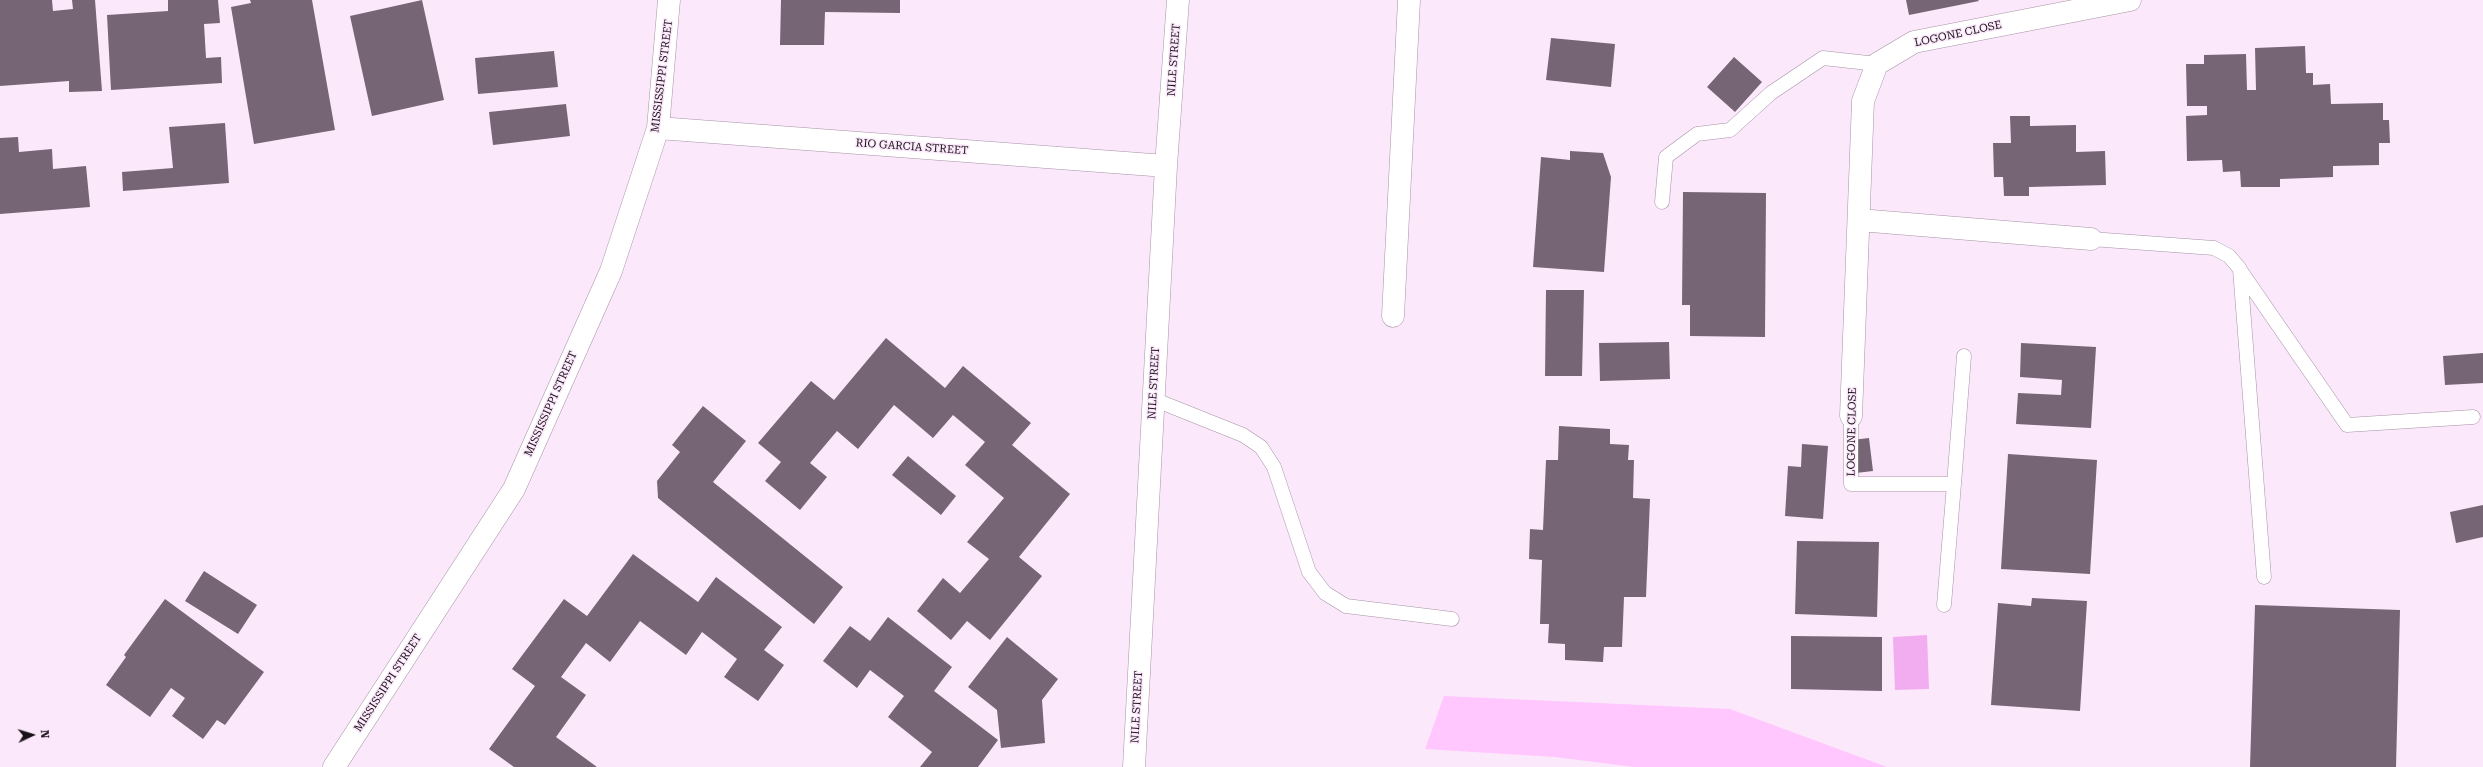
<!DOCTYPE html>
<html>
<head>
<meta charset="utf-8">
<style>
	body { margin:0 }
	#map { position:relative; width:2483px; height:767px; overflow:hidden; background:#fce8fb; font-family:"Roboto Serif",serif }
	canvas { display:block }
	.north { position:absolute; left:12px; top:715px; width:40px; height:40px; -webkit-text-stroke:3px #fce8fb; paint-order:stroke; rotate:86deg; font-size:11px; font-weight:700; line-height:16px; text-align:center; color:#191319 }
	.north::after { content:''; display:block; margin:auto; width:14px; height:18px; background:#191319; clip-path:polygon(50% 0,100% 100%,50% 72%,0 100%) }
</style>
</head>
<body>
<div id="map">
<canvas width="2483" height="767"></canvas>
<div class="north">N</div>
</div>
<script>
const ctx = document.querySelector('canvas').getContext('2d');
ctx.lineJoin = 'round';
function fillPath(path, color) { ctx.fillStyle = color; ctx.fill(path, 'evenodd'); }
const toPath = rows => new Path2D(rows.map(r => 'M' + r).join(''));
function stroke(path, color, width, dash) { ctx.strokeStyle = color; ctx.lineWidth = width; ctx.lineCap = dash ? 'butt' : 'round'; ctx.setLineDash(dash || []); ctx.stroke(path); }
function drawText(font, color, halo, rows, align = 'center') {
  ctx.font = font + ' "Roboto Serif",serif'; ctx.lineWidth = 3; ctx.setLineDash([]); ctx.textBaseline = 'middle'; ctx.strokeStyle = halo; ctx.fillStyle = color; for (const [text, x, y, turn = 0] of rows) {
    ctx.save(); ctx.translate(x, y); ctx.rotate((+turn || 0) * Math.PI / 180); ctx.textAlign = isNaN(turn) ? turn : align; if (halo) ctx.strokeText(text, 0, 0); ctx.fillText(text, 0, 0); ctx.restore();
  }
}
fillPath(toPath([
	[1444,696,1730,709,1887,767,1634,767,1555,757,1425,749]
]), '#ffc7fe');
fillPath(toPath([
	[1927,635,1929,689,1895,690,1893,637]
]), '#f2acf0');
fillPath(toPath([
	[0,0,52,0,53,11,73,9,72,0,95,0,102,91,69,92,69,81,0,86],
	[168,0,218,0,220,23,204,24,206,58,221,57,222,83,111,90,107,15,168,11],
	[250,0,312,0,335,130,254,144,231,7,251,3],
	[422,0,444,100,372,116,350,16],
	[781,0,900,0,900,13,825,12,824,45,780,45],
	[1906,0,1978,0,1979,1,1909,15],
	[1551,38,1615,44,1611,87,1546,80],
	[2305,46,2306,73,2313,73,2313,85,2330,84,2331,104,2383,103,2383,120,2389,120,2390,143,2379,143,2379,165,2333,166,2333,177,2280,179,2280,187,2241,187,2240,171,2223,172,2222,160,2187,161,2186,116,2207,115,2207,106,2187,106,2186,64,2204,64,2204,55,2246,54,2247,90,2256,90,2255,48],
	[554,51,558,87,478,94,475,58],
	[1734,57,1762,82,1735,112,1707,87],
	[566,104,570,136,493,145,489,112],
	[2010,116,2030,116,2030,126,2076,125,2076,152,2105,151,2106,185,2029,187,2029,196,2004,196,2003,177,1994,177,1993,143,2011,143],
	[225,123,229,183,123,191,122,172,173,168,169,127],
	[18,137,19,152,52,149,53,169,86,166,90,207,0,214,0,138],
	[1570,151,1603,153,1611,177,1604,272,1533,267,1541,157,1570,160],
	[1683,192,1766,193,1765,337,1690,336,1690,305,1682,305],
	[1546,290,1584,290,1582,376,1545,376],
	[886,338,945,388,963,366,1031,423,1012,445,1070,494,1019,557,1042,576,990,640,967,621,951,640,917,611,943,578,960,593,989,559,967,542,1004,498,965,465,985,442,953,415,933,438,894,405,858,449,837,431,810,463,827,477,800,510,765,481,781,462,758,443,811,381,834,400],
	[1669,342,1670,379,1600,381,1599,343],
	[2021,343,2096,347,2091,428,2016,424,2018,393,2061,395,2062,380,2020,377],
	[2483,353,2483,383,2445,385,2443,356],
	[703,406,746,441,713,482,843,587,814,624,658,498,657,481,680,452,672,445],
	[1559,426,1610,429,1610,444,1629,445,1628,460,1634,460,1633,498,1650,499,1646,597,1624,597,1622,647,1604,647,1603,662,1565,660,1565,644,1548,643,1549,624,1540,624,1542,560,1529,559,1530,529,1543,530,1546,460,1558,460],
	[1869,438,1873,471,1856,473,1852,440],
	[1802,444,1828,446,1823,519,1785,516,1788,466,1801,467],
	[2008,454,2097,460,2090,574,2001,569],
	[908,456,956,496,941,515,892,475],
	[2483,505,2483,537,2456,543,2450,512],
	[1797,541,1879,542,1877,617,1795,614],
	[633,554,698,602,716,577,782,627,764,650,784,665,758,701,724,677,737,659,702,632,686,655,640,621,610,662,586,643,561,677,586,695,556,737,597,767,514,767,489,749,535,686,512,669,564,599,587,616],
	[204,571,257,605,238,634,185,601],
	[2032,598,2087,601,2080,711,1991,705,1998,603,2031,606],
	[165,599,264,672,225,725,217,720,203,739,172,716,185,698,171,688,150,717,106,685,126,657,124,655],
	[2255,605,2400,610,2396,767,2250,767],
	[888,617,952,667,934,691,998,740,978,767,920,767,932,752,888,717,904,696,870,670,857,688,823,661,850,626,870,641],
	[1791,636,1882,637,1882,691,1791,689],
	[1007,637,1058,679,1042,700,1045,743,1001,748,997,710,968,687]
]), '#766575');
const service = toPath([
	[1662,202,1666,157,1697,134,1730,130,1771,93,1823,58,1877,64],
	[2091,239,2214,248,2229,256,2240,269,2264,577],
	[2240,270,2347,425,2473,417],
	[1153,399,1243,435,1261,447,1274,467,1309,572,1325,593,1346,606,1452,619],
	[1851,416,1851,484,1954,484,1964,356],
	[1944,605,1954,484]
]);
const minor = toPath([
	[658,128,1166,166],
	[1859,220,2091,239],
	[1393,316,1409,0],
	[1851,416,1863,101,1877,64,1914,42,2130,0],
	[334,767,514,489,611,271,658,128,669,0],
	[1134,767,1166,166,1178,0]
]);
stroke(service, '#a593a4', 15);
stroke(minor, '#a593a4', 23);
stroke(service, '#fff', 14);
stroke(minor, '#fff', 22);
drawText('11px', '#191319', '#fce8fb', [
	["LOGONE CLOSE",1958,34,-12],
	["NILE STREET",1174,60,-86],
	["MISSISSIPPI STREET",662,76,-83],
	["RIO GARCIA STREET",912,147,4],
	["NILE STREET",1154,383,-87],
	["MISSISSIPPI STREET",551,404,-66],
	["LOGONE CLOSE",1852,432,-89],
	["MISSISSIPPI STREET",388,683,-57],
	["NILE STREET",1137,707,-87]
]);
</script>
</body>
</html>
